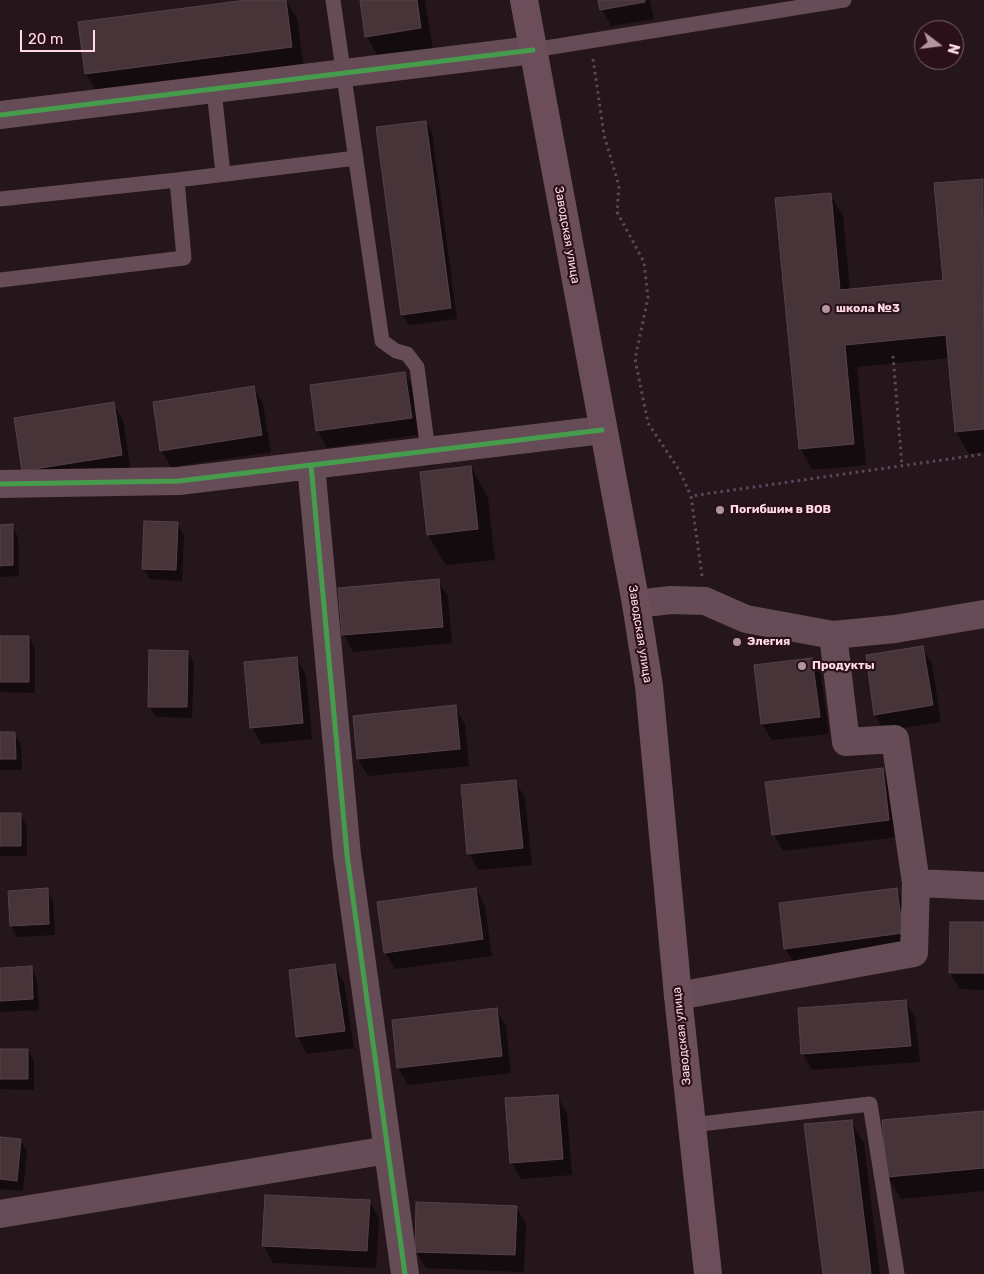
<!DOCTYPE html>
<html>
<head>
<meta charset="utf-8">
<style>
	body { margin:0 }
	#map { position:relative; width:984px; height:1274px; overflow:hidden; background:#24161a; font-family:Rubik,sans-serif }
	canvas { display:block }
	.north { position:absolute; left:914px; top:20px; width:50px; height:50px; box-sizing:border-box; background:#2a1018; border:1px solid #7f606a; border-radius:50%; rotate:105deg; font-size:14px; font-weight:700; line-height:20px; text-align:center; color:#ffd9e6 }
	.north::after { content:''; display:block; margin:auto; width:18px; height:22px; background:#b2959f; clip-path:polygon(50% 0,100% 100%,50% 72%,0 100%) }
	.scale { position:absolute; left:20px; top:30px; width:75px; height:22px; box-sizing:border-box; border:2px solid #ffd9e6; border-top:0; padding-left:6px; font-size:15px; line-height:18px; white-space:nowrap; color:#ffd9e6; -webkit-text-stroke:4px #2a1018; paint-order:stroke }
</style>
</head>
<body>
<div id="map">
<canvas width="984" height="1274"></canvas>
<div class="north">N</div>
<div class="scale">20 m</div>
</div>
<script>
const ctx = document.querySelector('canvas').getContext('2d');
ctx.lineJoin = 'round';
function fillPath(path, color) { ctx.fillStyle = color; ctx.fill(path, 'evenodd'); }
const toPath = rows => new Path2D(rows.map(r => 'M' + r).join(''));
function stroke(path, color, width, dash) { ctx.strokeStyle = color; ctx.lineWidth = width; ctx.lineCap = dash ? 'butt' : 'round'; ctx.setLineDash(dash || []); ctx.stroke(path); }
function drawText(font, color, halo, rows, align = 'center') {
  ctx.font = font + ' Rubik,sans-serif'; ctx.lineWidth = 4.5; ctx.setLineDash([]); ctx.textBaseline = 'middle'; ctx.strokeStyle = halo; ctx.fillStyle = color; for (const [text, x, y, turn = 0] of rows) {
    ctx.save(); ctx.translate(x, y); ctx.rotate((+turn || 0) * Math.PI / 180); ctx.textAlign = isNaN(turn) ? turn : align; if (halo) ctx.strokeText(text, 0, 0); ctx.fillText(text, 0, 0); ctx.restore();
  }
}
fillPath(toPath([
	[256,0,286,0,297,18,304,68,99,96,86,74],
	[361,0,425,0,433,50,379,58,366,36],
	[600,0,650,0,654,19,611,26,602,10],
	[426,122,432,133,457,319,409,325,402,314],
	[982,180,984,183,984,452,969,454,956,432,950,358,857,367,866,465,812,470,800,448,830,194,843,216,850,290,944,281],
	[405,373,414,390,421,434,327,448,318,431,311,387],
	[253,387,263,404,271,452,171,467,161,450],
	[113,404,123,420,131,472,23,471],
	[471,467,488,498,495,560,446,565,428,535],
	[177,524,184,535,182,581,150,579,143,568],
	[0,526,12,526,18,537,19,576,0,577],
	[438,581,448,597,452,643,353,652,344,635,340,589],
	[0,637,29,637,35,649,35,693,0,692],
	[922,647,932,664,941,722,884,731,875,714],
	[187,652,194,663,192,718,156,717,149,706],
	[296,658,306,675,312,739,261,744,252,727],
	[811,659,821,676,829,734,772,740,762,724],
	[455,707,465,724,469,766,368,776,358,759,354,717],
	[14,733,21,745,22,770,0,770,0,734],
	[882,769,892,786,898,837,783,851,774,834],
	[515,781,525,798,532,865,478,870,469,853],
	[0,815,20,815,27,826,27,856,0,856],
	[476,889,485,906,492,956,395,969,385,952],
	[896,889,906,906,912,950,795,965,785,948],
	[47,890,53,901,55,935,17,937,11,926],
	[984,924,984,990,960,989,950,973],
	[334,966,344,982,354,1048,307,1054,298,1037,291,971],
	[31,968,37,979,39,1010,0,1012,0,969],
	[905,1001,915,1018,920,1062,812,1070,803,1054],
	[496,1009,506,1026,511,1073,408,1085,398,1068,393,1021],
	[0,1050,28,1050,34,1061,34,1090,0,1089],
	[557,1096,567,1113,572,1175,521,1179,511,1162],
	[984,1112,984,1191,901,1199,888,1177],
	[851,1121,864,1143,880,1274,824,1274],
	[0,1138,20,1140,27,1151,23,1191,0,1189],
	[266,1196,369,1201,379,1218,376,1268,273,1263,264,1246],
	[516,1207,526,1224,524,1272,426,1268,416,1251]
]), '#0007');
const building = toPath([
	[246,0,286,0,292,47,85,74,78,22,246,0],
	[360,0,417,0,421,28,365,37,360,0],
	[598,0,645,0,645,2,600,10,598,0],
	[426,121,451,308,401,315,376,127,426,121],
	[983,179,984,429,955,432,946,335,845,345,854,444,799,449,775,198,831,193,840,290,943,280,934,183,983,179],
	[405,372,412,418,316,431,310,385,405,372],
	[254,386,262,435,160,451,153,402,254,386],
	[114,402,122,455,22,471,14,418,114,402],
	[471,466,478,529,427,535,420,472,471,466],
	[144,521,178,522,176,570,142,569,144,521],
	[13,524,13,565,0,566,0,525,13,524],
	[439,579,443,627,342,635,338,588,439,579],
	[0,636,29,636,29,682,0,682,0,636],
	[923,646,933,705,874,715,866,655,923,646],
	[149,650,188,651,187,707,148,707,149,650],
	[297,657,303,723,250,728,244,662,297,657],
	[812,658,820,717,761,724,754,665,812,658],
	[456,705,460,749,357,759,353,716,456,705],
	[0,732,15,732,16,759,0,759,0,732],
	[883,768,889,820,772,835,765,782,883,768],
	[516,780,523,848,467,854,461,785,516,780],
	[0,813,21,813,21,846,0,846,0,813],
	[48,888,49,924,10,926,8,891,48,888],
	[476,888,483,939,384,953,377,902,476,888],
	[897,888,903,933,784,949,779,903,897,888],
	[950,922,984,922,984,973,949,973,950,922],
	[335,964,345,1031,296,1037,289,970,335,964],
	[32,966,33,999,0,1001,0,968,32,966],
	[906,1000,911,1046,801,1054,798,1008,906,1000],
	[497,1008,502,1056,397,1068,392,1020,497,1008],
	[0,1049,28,1049,28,1079,0,1079,0,1049],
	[558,1095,563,1159,510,1163,505,1098,558,1095],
	[984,1111,984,1168,887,1177,882,1120,984,1111],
	[852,1120,871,1274,823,1274,804,1124,852,1120],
	[0,1137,21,1139,17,1181,0,1179,0,1137],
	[265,1195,370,1200,367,1251,262,1246,265,1195],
	[416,1202,517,1206,515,1255,415,1252,416,1202]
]);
fillPath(building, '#463439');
stroke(building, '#584148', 1);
stroke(toPath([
	[593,59,604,135,619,186,617,212,644,262,648,298,635,359,648,423,679,470,691,496],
	[893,356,902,466],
	[702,576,691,496,984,454]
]), '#5f465e', 3, [2.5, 4]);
stroke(toPath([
	[333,0,382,341,396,351,407,354,417,367,428,451],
	[533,50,844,0],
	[214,90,223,174],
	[0,199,177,180,356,158],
	[0,280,184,258,177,180],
	[692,1125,870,1104,897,1274]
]), '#654c56', 15);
stroke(toPath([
	[0,115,533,50],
	[311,465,347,855,405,1274],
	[0,484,179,481,602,430],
	[636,604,671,600,705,601,746,619,833,635,895,629,984,614],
	[833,635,846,742,895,739,916,883],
	[678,996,914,953,916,883,984,886],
	[0,1214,388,1150]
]), '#654c56', 28);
stroke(toPath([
	[524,0,636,604,649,686,678,996,708,1274]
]), '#6b4e5a', 28);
stroke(toPath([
	[0,115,533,50],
	[311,465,347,855,405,1274],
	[0,484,179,481,602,430]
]), '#469c4c', 5);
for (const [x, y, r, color] of [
	[826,309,5,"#b2959f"],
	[720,510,5,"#b2959f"],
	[737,642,5,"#b2959f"],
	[802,666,5,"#b2959f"]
]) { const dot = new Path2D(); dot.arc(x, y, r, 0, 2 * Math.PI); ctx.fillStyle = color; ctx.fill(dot); stroke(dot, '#2a1018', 2); }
drawText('12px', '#ffd9e6', '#2a1018', [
	["Заводская улица",567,235,80],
	["Заводская улица",640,634,81],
	["Заводская улица",682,1036,-96]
]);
drawText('bold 12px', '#ffd9e6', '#2a1018', [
	["школа №3",836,309],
	["Погибшим в ВОВ",730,510],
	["Элегия",747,642],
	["Продукты",812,666]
], 'left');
</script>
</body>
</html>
